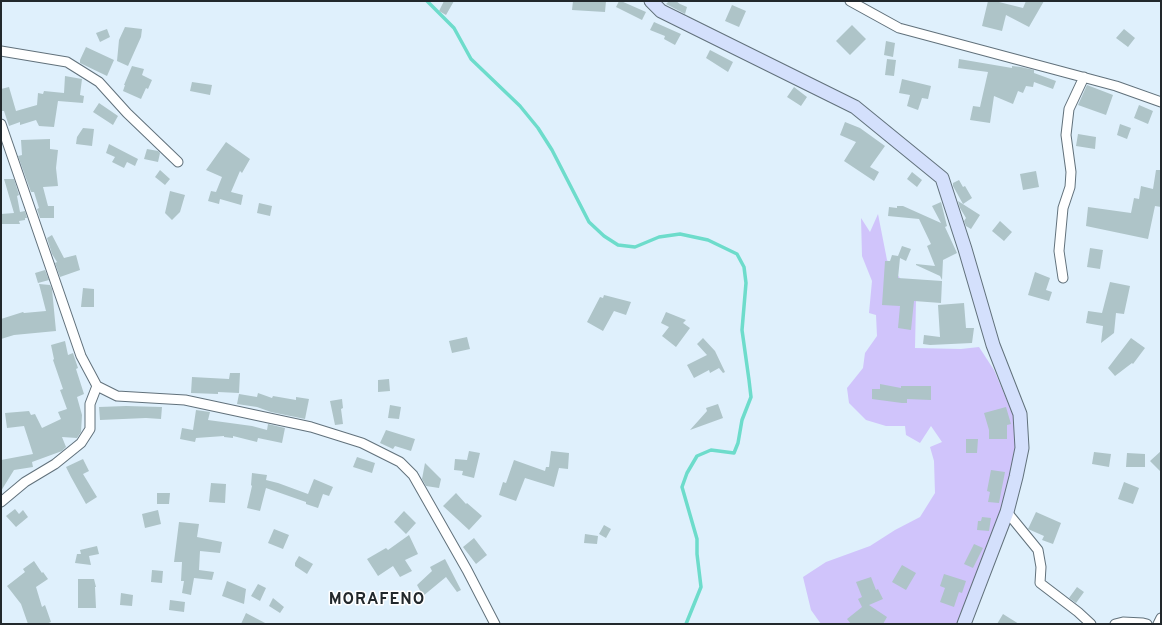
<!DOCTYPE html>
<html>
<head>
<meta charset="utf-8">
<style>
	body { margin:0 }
	#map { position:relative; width:1162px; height:625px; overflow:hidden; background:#dff0fc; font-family:Overpass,sans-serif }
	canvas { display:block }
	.frame { position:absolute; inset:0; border:2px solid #22282c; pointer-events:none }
</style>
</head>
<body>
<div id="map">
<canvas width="1162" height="625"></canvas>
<div class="frame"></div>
</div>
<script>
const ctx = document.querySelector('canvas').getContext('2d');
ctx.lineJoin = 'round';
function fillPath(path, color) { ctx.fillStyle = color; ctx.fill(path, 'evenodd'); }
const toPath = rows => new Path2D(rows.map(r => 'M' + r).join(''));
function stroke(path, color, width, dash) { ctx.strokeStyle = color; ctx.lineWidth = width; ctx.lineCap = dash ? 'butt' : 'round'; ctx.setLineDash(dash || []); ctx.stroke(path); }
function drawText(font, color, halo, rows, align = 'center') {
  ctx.font = font + ' Overpass,sans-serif'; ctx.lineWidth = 3; ctx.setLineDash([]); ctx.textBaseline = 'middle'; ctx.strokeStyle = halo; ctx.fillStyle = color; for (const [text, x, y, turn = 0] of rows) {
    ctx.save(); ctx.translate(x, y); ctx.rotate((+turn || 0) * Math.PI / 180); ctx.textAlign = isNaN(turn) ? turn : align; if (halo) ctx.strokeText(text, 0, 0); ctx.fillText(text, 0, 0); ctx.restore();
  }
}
fillPath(toPath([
	[878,214,887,260,916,301,915,348,961,349,979,347,994,370,1014,417,1016,447,1011,478,998,520,958,624,821,624,811,610,803,577,826,562,870,546,895,530,920,517,935,493,934,461,930,447,942,442,931,426,920,443,906,435,905,426,886,426,866,420,849,403,847,388,863,368,865,353,877,336,876,315,869,313,872,281,862,256,861,218,870,232]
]), '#d0c4fb');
stroke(toPath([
	[427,1,454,28,471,59,520,106,538,128,552,150,589,222,604,236,618,245,635,247,659,237,680,234,708,240,737,254,744,267,746,283,742,330,749,380,751,397,742,420,738,443,734,453,711,450,697,456,687,473,682,487,697,539,697,554,701,587,686,624]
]), '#6ddccb', 3.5);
fillPath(toPath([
	[444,1,454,1,446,15,439,11],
	[573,1,606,1,605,12,572,10],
	[619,1,621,1,646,12,642,20,616,7],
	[669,1,676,1,680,4,687,7,685,14,666,4],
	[988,1,995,1,1023,8,1026,1,1044,1,1029,27,1006,15,1002,31,982,26],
	[732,5,746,11,739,27,725,21],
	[654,22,681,34,675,45,664,39,665,36,650,30],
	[852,25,866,39,850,55,836,41],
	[125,27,142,29,141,37,128,66,117,61,119,40],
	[107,29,110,37,100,42,96,33],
	[1124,29,1135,38,1128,47,1116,38],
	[886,41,895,43,893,57,884,55],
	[86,47,114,60,107,76,80,63,80,60],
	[710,50,733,62,728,72,706,58],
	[887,59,896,60,894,76,885,75],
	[959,59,1012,68,1012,66,1021,67,1034,70,1034,73,1056,81,1053,89,1034,82,1033,87,1026,86,1023,93,1018,91,1013,104,994,96,990,123,970,120,973,106,980,107,988,72,958,68],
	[132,66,144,69,142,75,152,80,148,89,146,88,141,99,123,91,125,85,124,85],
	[65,76,82,79,80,95,84,96,83,103,58,101,54,127,39,126,36,120,20,125,20,122,9,126,4,111,1,111,1,89,9,87,16,111,37,105,38,93,43,94,44,91,64,93],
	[902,79,931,86,928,99,922,98,918,110,907,106,910,95,899,93],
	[192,82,212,85,210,95,190,91],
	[1087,85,1113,95,1106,115,1078,105],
	[794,87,807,97,801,106,787,97],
	[99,103,118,116,113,125,93,112],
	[1139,105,1153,111,1148,124,1134,118],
	[845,122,860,128,885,146,870,167,879,172,874,181,844,161,856,142,840,135],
	[1120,124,1131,128,1127,139,1117,135],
	[83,128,94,129,92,146,76,144,77,137],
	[1078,134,1096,137,1095,149,1076,146],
	[50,139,50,149,58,150,56,168,58,186,43,187,48,206,54,206,54,218,40,218,37,209,39,208,34,192,31,192,18,156,22,155,21,140],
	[226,142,250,159,242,173,240,171,231,192,243,195,241,205,220,199,219,204,208,201,211,191,216,192,222,177,206,170],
	[109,144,138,159,135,166,127,162,124,168,112,162,115,157,106,153],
	[147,149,158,151,160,153,158,162,144,159],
	[160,170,170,179,165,185,155,177],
	[1156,170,1161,170,1161,207,1155,206,1148,239,1086,226,1088,207,1131,213,1134,198,1139,199,1141,186,1153,189],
	[1036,171,1039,187,1023,190,1020,174],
	[912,172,922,180,917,187,907,179],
	[4,179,14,179,19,195,17,196,20,212,25,211,27,218,25,218,25,220,19,221,20,224,1,224,1,214,14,213],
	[959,180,963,187,965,186,972,198,963,204,953,186,953,183],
	[170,191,185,195,180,212,172,220,165,213],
	[958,201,980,215,971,229,966,226,964,221,966,218,960,208],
	[941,202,947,226,945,227,957,253,943,260,942,280,940,276,916,265,916,264,935,266,927,246,931,244,919,219,888,216,889,207,897,208,897,206,903,206,941,223,932,206],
	[259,203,272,206,270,216,257,213],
	[1000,221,1012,232,1004,241,992,231],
	[52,235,64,258,76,255,80,270,60,277,55,263,57,262,52,254,47,238],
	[902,246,911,249,906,261,900,258,898,278,942,281,941,303,914,301,911,330,898,328,900,306,882,305,885,261,890,261,892,255,898,256],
	[1090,248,1103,250,1100,269,1087,267],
	[45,270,49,280,38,283,35,273],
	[1035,272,1050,278,1046,290,1052,292,1049,301,1028,295],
	[1110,282,1130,286,1124,314,1116,313,1114,333,1101,343,1103,326,1086,323,1088,311,1102,313],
	[39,284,50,285,52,289,56,331,14,335,1,339,1,319,23,312,24,313,46,311],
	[83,288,94,289,94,307,81,307],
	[604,295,631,302,626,315,614,311,603,331,587,322,600,297,603,298],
	[964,303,966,328,974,328,972,343,930,345,923,344,924,335,940,337,938,305],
	[666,312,686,320,683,323,690,328,676,347,662,336,669,327,661,323],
	[467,337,470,349,452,353,449,341],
	[703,338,715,351,725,372,723,373,719,368,710,373,709,370,694,378,687,365,707,355,697,344],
	[1131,338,1145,348,1133,364,1132,363,1115,376,1108,368],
	[65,341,68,355,73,353,78,368,76,369,84,394,77,397,82,415,81,432,77,438,62,437,66,447,62,451,32,462,33,467,14,470,1,491,1,460,33,454,24,426,7,428,5,413,29,411,31,415,35,414,42,428,61,419,58,412,67,409,60,390,63,389,53,360,54,359,51,345],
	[230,373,240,373,239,393,218,392,218,394,191,393,192,377,229,379],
	[389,379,390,391,378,392,378,380],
	[880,384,901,388,901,386,931,386,931,400,907,399,907,403,902,403,872,399,872,389,880,389],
	[258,393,272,398,273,396,296,400,296,397,309,399,305,419,271,412,257,407,237,404,239,394,257,397],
	[342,399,343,408,341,409,343,424,335,425,330,401],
	[718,404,723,418,690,430,707,411,706,408],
	[390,405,401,407,399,419,388,418],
	[126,406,162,407,161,419,146,418,100,420,99,407],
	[1006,407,1011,424,1007,425,1007,439,989,439,989,430,984,413],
	[196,410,210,412,208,420,252,426,267,430,268,424,285,428,282,443,258,438,257,442,233,436,233,438,224,437,224,436,196,438,195,442,180,439,182,428,193,430],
	[386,430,415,439,411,451,395,446,393,449,380,443],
	[966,439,978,439,977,453,966,453],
	[469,451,480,453,474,478,462,475,463,471,454,470,455,459,467,460],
	[551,451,569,453,568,469,559,468,554,487,525,478,516,501,499,495,503,482,506,483,514,460,545,471,546,467,549,467],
	[1161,451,1161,472,1150,461],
	[1094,452,1111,454,1109,467,1092,464],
	[1127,453,1145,454,1145,467,1126,467],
	[357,457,375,463,372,473,353,467],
	[83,459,89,471,83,474,97,497,86,504,71,477,66,467],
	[425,463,441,479,439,488,426,486,422,479],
	[991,470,1005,472,999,503,988,502,990,492,987,491],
	[252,473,267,475,266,480,278,483,308,494,314,479,333,487,329,496,323,494,318,508,306,504,306,502,266,488,260,511,247,508,252,486,251,485],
	[1124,482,1139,488,1133,504,1118,499],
	[211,483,226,484,225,503,209,502],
	[157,493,170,493,169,504,157,504],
	[456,493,466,504,467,503,482,516,469,530,443,506],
	[15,509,19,514,23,510,28,517,16,527,6,516],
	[158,510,161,524,145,528,142,514],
	[404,511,416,523,406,534,394,522],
	[1036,512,1061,523,1053,544,1042,540,1044,536,1028,529],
	[982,517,991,518,989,531,977,530,978,521,981,521],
	[179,522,199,524,197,537,222,542,220,553,200,551,199,570,214,572,212,580,194,578,191,595,182,593,184,581,181,581,182,562,174,562],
	[604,525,611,529,606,538,599,534],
	[274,529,289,535,283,549,268,543],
	[585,534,598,536,597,544,584,543],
	[409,535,418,554,405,560,412,571,400,577,393,566,378,576,367,559,386,548,388,550],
	[474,538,487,555,476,564,463,547],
	[974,544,983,548,973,568,964,564],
	[97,546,99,554,89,556,91,565,75,563,77,554,81,554,80,550],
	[299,556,313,564,307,574,295,566,295,563],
	[445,559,461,590,457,592,446,577,423,596,417,585,432,571,430,567],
	[34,561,42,573,43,572,48,579,36,587,42,607,45,605,51,622,46,624,28,624,21,604,7,586,25,572,23,569],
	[902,565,916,573,906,590,892,582],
	[152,570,163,571,162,583,151,582],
	[944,574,966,581,962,593,959,592,954,607,940,602,945,588,940,586],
	[871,577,876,590,878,589,883,599,869,605,887,617,883,624,851,624,847,619,862,607,858,599,862,597,856,582],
	[78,579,94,579,96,587,95,587,96,608,78,608],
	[227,581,246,589,244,604,222,596],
	[258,584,266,588,260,601,251,596],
	[1077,587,1084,592,1076,603,1069,598],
	[121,593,133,595,132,606,120,605],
	[273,598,284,607,280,613,269,606],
	[170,600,185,602,184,612,169,610],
	[246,613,267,624,241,624],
	[1003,614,1019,624,997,624]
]), '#aec4c8');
const street = toPath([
	[850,1,899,28,1116,86,1161,102],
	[1,51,67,62,99,82,127,113,178,162],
	[1,124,81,356,97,386,117,396,185,400,311,427,362,443,400,462,413,475,467,570,495,624],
	[1063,278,1059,251,1063,208,1070,187,1071,172,1066,135,1069,109,1084,77],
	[1,502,25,482,55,464,81,443,90,429,90,404,97,386],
	[1007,512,1038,550,1041,567,1040,583,1078,612,1091,624],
	[1115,624,1123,622,1143,623,1147,624],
	[1158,624,1161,618]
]);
const secondary = toPath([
	[651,1,661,11,855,107,942,178,965,249,993,345,1020,414,1022,448,1016,477,1007,512,964,624]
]);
stroke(street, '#61717b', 11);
stroke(secondary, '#61717b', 15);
stroke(street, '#fff', 9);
stroke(secondary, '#d4e0fc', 13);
ctx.letterSpacing = '1px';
drawText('bold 16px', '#22282c', '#fff', [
	["MORAFENO",377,601]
]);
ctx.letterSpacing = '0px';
</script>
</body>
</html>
